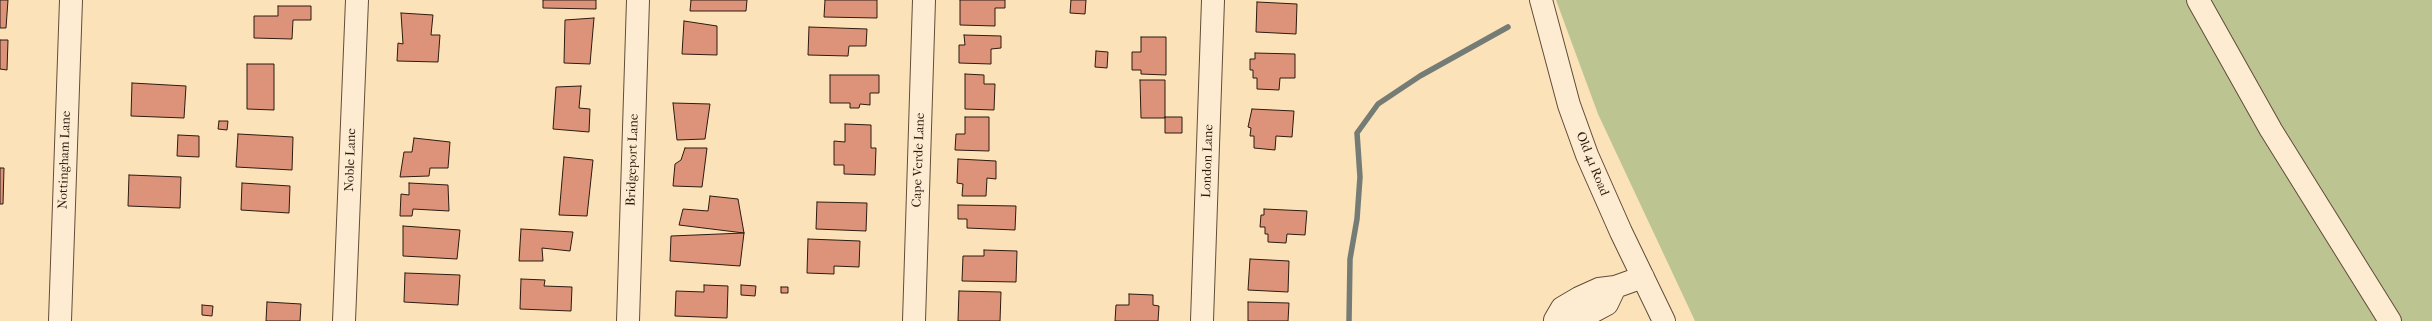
<!DOCTYPE html>
<html>
<head>
<meta charset="utf-8">
<style>
	body { margin:0 }
	canvas { display:block; background:#fce2b8 }
</style>
</head>
<body>
<canvas width="2432" height="321"></canvas>
<script>
const ctx = document.querySelector('canvas').getContext('2d');
ctx.lineJoin = 'round';
function fillPath(path, color) { ctx.fillStyle = color; ctx.fill(path, 'evenodd'); }
const toPath = rows => new Path2D(rows.map(r => 'M' + r).join(''));
function stroke(path, color, width, dash) { ctx.strokeStyle = color; ctx.lineWidth = width; ctx.lineCap = dash ? 'butt' : 'round'; ctx.setLineDash(dash || []); ctx.stroke(path); }
function drawText(font, color, halo, rows, align = 'center') {
  ctx.font = font + ' "IM FELL French Canon",serif'; ctx.lineWidth = 3.5; ctx.setLineDash([]); ctx.textBaseline = 'middle'; ctx.strokeStyle = halo; ctx.fillStyle = color; for (const [text, x, y, turn = 0] of rows) {
    ctx.save(); ctx.translate(x, y); ctx.rotate((+turn || 0) * Math.PI / 180); ctx.textAlign = isNaN(turn) ? turn : align; if (halo) ctx.strokeText(text, 0, 0); ctx.fillText(text, 0, 0); ctx.restore();
  }
}
fillPath(toPath([
	[1556,0,2432,0,2432,321,1695,321,1598,114]
]), '#bcc492');
stroke(toPath([
	[1349,321,1350,259,1357,219,1360,177,1357,133,1378,104,1420,76,1508,27]
]), '#747c75', 5.5);
const building = toPath([
	[0,0,8,0,6,28,0,28,0,0],
	[543,0,596,0,596,9,543,8,543,0],
	[691,0,747,0,746,11,690,11,691,0],
	[825,0,877,0,877,18,824,17,825,0],
	[960,0,1005,0,1005,8,995,8,995,26,960,25,960,0],
	[1071,0,1086,0,1085,14,1070,13,1071,0],
	[1257,2,1297,4,1296,34,1256,32,1257,2],
	[278,6,311,6,311,20,293,20,292,39,254,38,254,16,278,16,278,6],
	[401,13,433,15,431,35,440,35,438,62,397,61,398,43,403,44,401,13],
	[594,18,590,64,564,63,565,20,594,18],
	[684,21,717,26,717,55,682,54,684,21],
	[809,27,867,29,866,46,849,46,848,56,808,55,809,27],
	[964,35,1001,36,1001,48,991,49,991,64,959,63,959,45,965,45,964,35],
	[1141,37,1166,37,1166,75,1141,74,1141,70,1132,70,1132,52,1141,52,1141,37],
	[0,40,8,40,7,70,0,69,0,40],
	[1096,51,1108,52,1107,68,1095,67,1096,51],
	[1255,53,1295,54,1295,78,1280,78,1279,90,1257,89,1257,78,1253,78,1253,70,1250,70,1250,59,1255,59,1255,53],
	[247,64,274,64,274,110,247,109,247,64],
	[965,74,984,75,984,84,995,84,994,110,965,109,965,74],
	[830,75,879,75,879,93,870,93,870,105,860,104,859,108,850,108,850,103,830,103,830,75],
	[1140,80,1165,80,1165,118,1141,118,1140,80],
	[132,83,186,86,184,118,131,116,132,83],
	[581,86,579,108,590,109,589,132,553,129,556,87,581,86],
	[673,103,710,104,705,139,677,140,673,103],
	[1252,109,1294,111,1292,137,1276,136,1275,150,1254,148,1254,136,1250,136,1251,128,1248,127,1252,109],
	[965,117,989,117,989,151,955,150,956,134,965,134,965,117],
	[1165,117,1182,117,1182,133,1165,133,1165,117],
	[219,121,228,121,227,130,218,129,219,121],
	[845,124,871,125,871,148,876,148,875,175,844,174,844,165,834,165,834,141,845,142,845,124],
	[238,134,293,137,292,170,236,167,238,134],
	[178,135,199,136,199,157,177,156,178,135],
	[414,138,450,142,448,168,430,168,429,176,400,177,404,152,412,152,414,138],
	[685,148,707,148,702,187,673,186,675,164,681,160,685,148],
	[564,157,593,160,587,216,559,215,564,157],
	[958,159,996,161,996,179,987,178,986,196,962,196,963,184,957,183,958,159],
	[0,168,4,168,3,204,0,204,0,168],
	[129,175,181,177,180,208,128,206,129,175],
	[242,183,290,186,289,213,241,210,242,183],
	[409,183,448,185,449,211,413,209,412,216,400,216,401,194,409,195,409,183],
	[710,196,738,199,744,233,679,225,683,209,708,211,710,196],
	[817,202,867,203,866,231,816,229,817,202],
	[958,205,1016,206,1015,230,967,228,967,219,958,219,958,205],
	[1264,209,1307,211,1305,235,1287,234,1286,243,1268,242,1268,234,1265,234,1265,227,1260,227,1261,215,1264,215,1264,209],
	[403,226,460,230,457,259,403,256,403,226],
	[521,229,573,232,570,251,542,248,543,261,519,261,521,229],
	[744,233,740,266,670,261,671,236,744,233],
	[808,239,860,241,859,267,834,266,834,274,807,273,808,239],
	[984,250,1017,251,1016,282,962,281,963,256,984,256,984,250],
	[1250,259,1289,261,1288,292,1248,290,1250,259],
	[405,273,460,275,458,305,404,302,405,273],
	[521,279,545,280,544,286,572,287,571,311,520,309,521,279],
	[704,285,728,286,727,318,675,316,676,291,704,292,704,285],
	[741,285,756,286,755,296,741,295,741,285],
	[781,287,788,287,788,293,781,293,781,287],
	[959,291,1001,292,1000,321,958,321,959,291],
	[1129,294,1153,295,1153,305,1159,306,1158,321,1115,321,1116,305,1129,305,1129,294],
	[267,302,301,304,300,321,266,321,267,302],
	[1248,302,1289,303,1288,321,1248,321,1248,302],
	[202,305,213,306,212,316,202,315,202,305]
]);
fillPath(building, '#dd937a');
stroke(building, '#2d1b10', 1);
const minor = toPath([
	[1541,0,1569,105,1587,155,1621,232,1664,321],
	[2198,0,2271,130,2390,321],
	[60,321,71,0],
	[344,321,357,0],
	[628,321,638,0],
	[914,321,924,0],
	[1202,321,1213,0],
	[1561,321,1555,320,1562,308,1579,298,1599,289,1615,287,1643,277],
	[1575,321,1607,304,1615,287]
]);
stroke(minor, '#614d3a', 24);
stroke(minor, '#fdecd1', 22);
drawText('13px', '#2d1b10', '#fdecd1', [
	["Nottingham Lane",65,160,-88],
	["Noble Lane",351,160,-88],
	["Bridgeport Lane",633,160,-88],
	["Cape Verde Lane",919,160,-88],
	["London Lane",1208,161,-88],
	["Old 41 Road",1592,164,68]
]);
</script>
</body>
</html>
